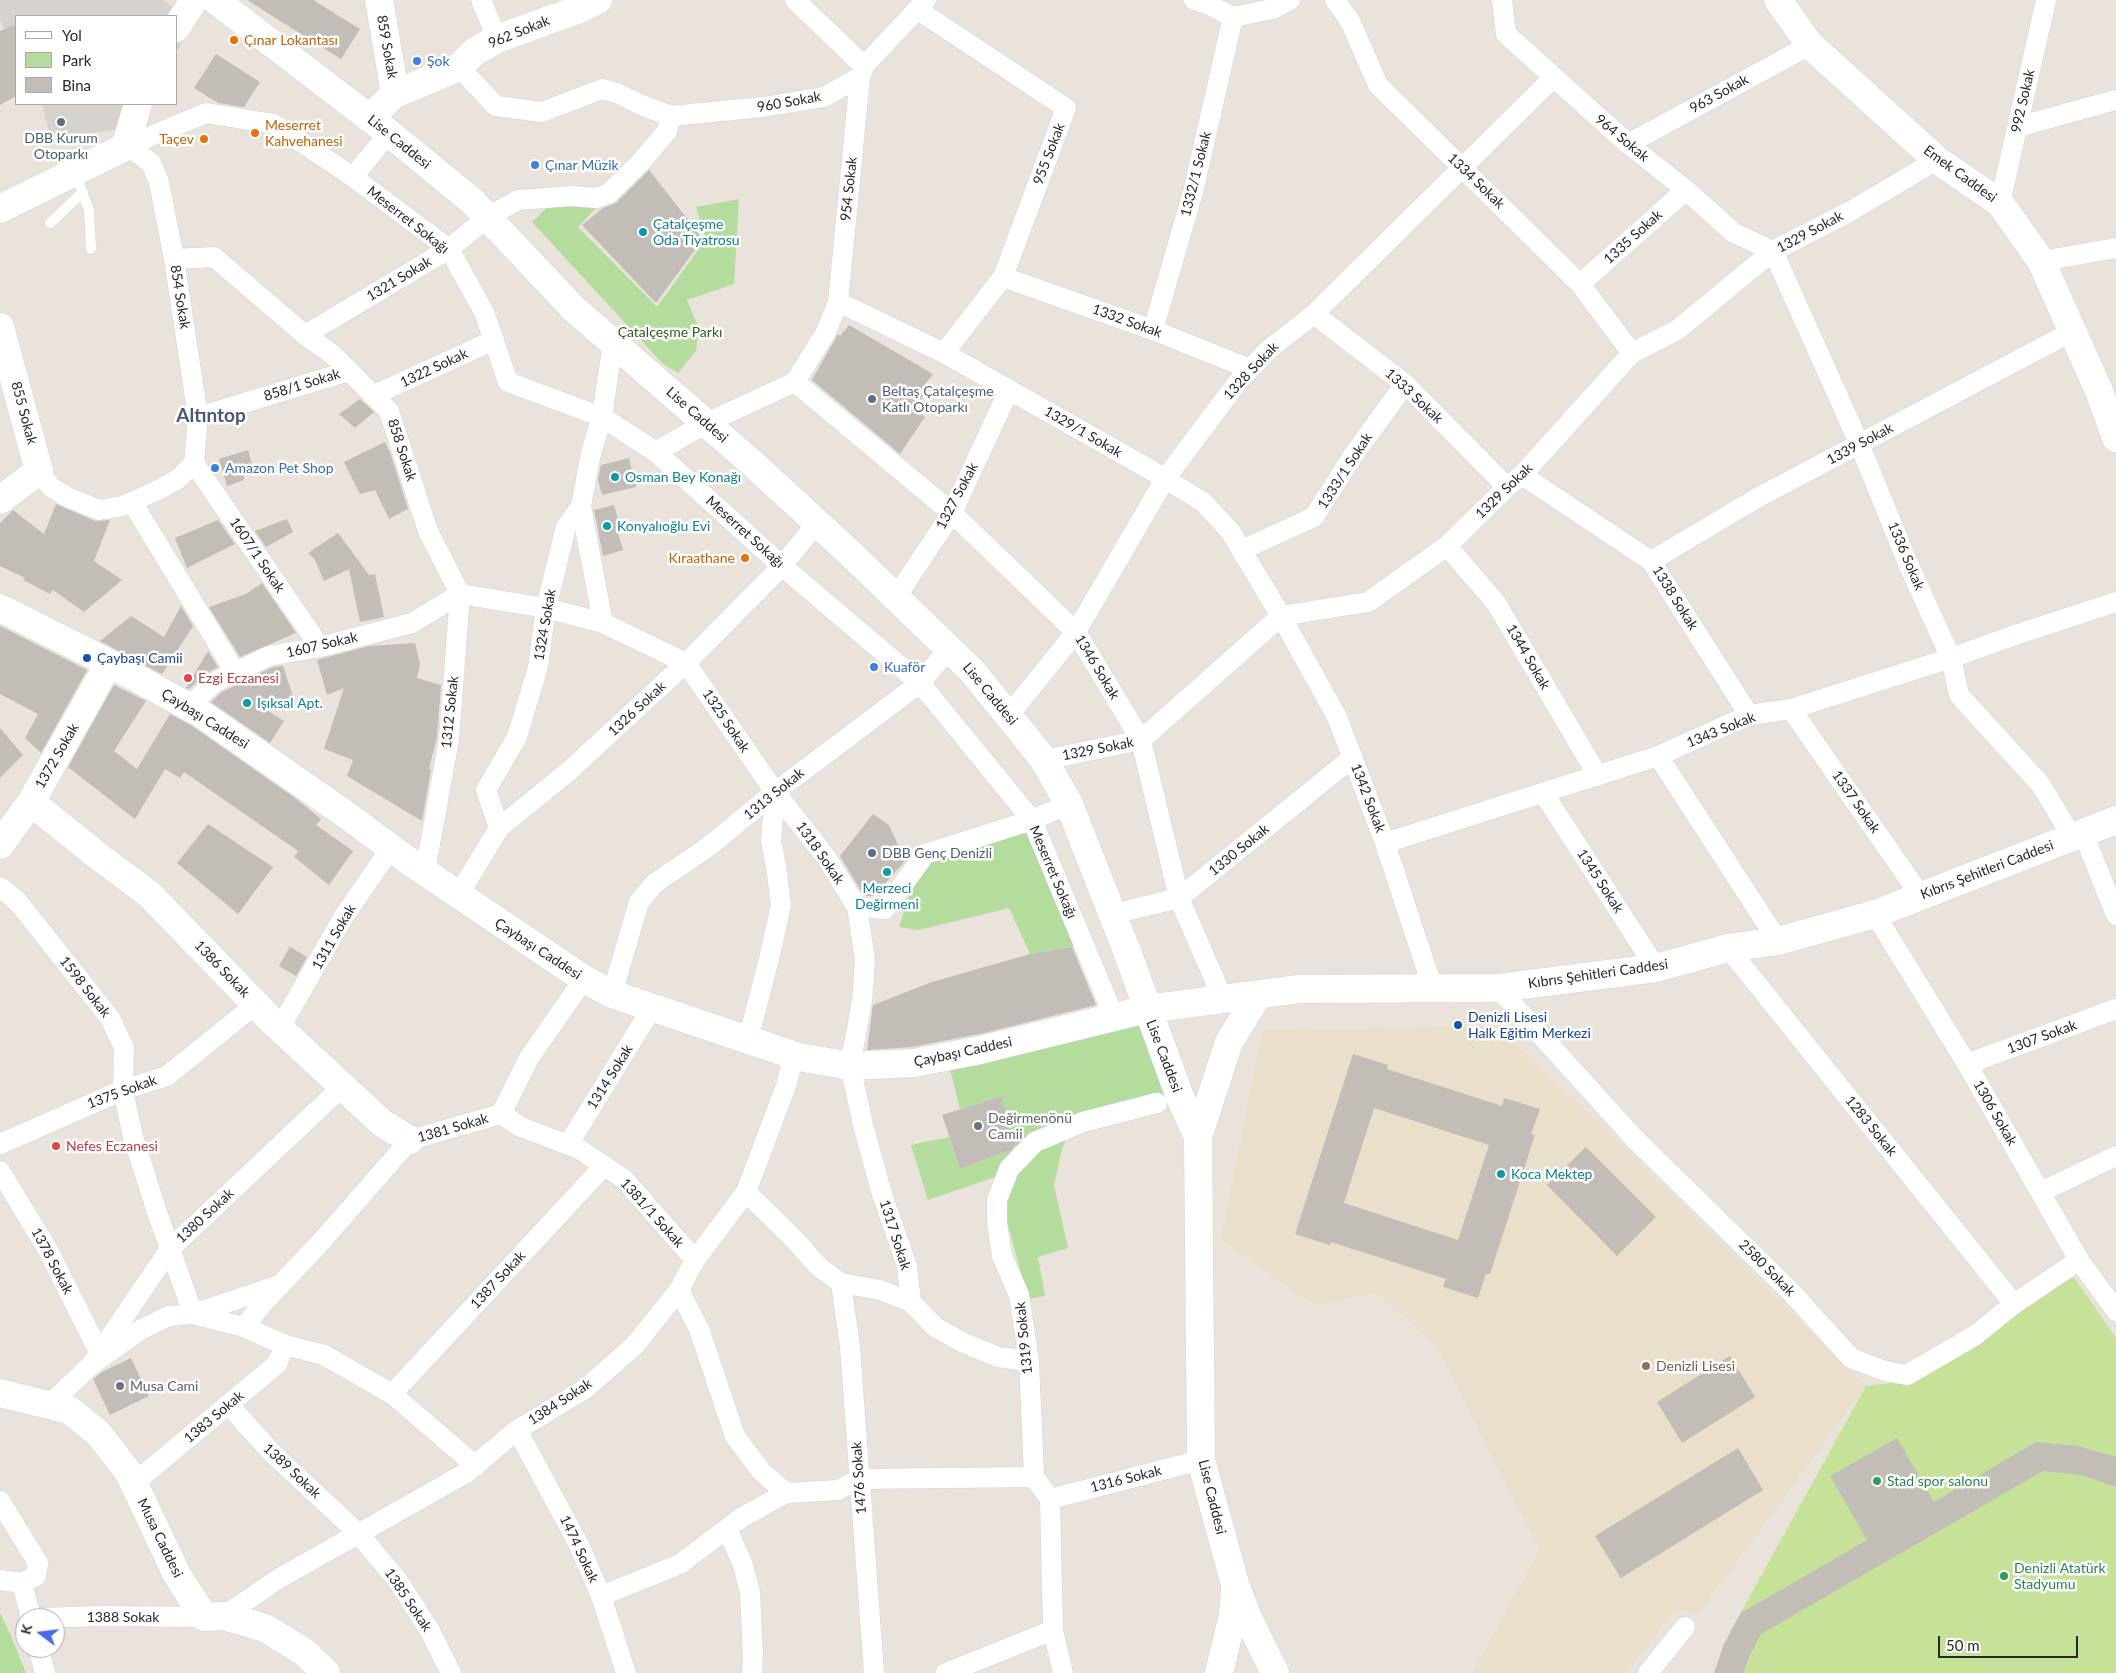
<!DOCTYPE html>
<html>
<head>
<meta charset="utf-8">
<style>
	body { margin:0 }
	#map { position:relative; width:2116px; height:1673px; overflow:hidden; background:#e9e3db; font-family:Lato,sans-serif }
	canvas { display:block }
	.legend { position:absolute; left:15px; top:15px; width:162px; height:90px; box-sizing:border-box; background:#fff; border:1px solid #a9a9a9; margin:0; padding:6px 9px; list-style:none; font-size:15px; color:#282828 }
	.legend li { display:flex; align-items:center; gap:10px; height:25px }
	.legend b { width:25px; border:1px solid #a9a9a9 }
	.north { position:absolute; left:15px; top:1608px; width:50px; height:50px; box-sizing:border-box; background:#fff; border:1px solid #a9a9a9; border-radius:50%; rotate:285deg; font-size:14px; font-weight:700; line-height:20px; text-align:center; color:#282828 }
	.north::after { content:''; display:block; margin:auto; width:18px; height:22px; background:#486ce9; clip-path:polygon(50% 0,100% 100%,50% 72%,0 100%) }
	.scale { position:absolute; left:1938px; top:1636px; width:140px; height:22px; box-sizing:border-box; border:2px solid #282828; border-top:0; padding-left:6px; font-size:15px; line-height:18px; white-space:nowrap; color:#282828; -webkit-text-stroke:4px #fff; paint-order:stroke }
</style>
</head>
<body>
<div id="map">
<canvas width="2116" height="1673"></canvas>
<ul class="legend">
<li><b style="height:6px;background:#fff"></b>Yol</li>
<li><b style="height:14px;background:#b4dc9c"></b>Park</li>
<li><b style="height:14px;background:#c2bdb7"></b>Bina</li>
</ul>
<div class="north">K</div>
<div class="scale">50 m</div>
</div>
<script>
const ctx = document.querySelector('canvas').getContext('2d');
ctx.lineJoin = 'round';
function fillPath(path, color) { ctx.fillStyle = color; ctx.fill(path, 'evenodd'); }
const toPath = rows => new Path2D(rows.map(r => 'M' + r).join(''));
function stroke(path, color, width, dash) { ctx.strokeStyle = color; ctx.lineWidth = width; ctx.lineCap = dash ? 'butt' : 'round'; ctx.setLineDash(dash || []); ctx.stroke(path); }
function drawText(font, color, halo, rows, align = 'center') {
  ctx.font = font + ' Lato,sans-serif'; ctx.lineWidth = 5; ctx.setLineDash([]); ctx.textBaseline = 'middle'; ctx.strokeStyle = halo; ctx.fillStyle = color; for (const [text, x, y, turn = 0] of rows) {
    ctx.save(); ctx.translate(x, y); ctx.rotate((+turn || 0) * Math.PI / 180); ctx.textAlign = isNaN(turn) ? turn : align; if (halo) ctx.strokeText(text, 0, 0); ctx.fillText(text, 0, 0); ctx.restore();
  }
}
fillPath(toPath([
	[1498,1026,1866,1386,1699,1612,1675,1610,1625,1673,1472,1673,1540,1550,1437,1347,1377,1292,1316,1305,1221,1240,1262,1031]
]), '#eadfcb');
fillPath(toPath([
	[557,198,596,208,578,227,657,307,706,239,696,207,739,199,734,284,687,300,699,328,696,351,678,373,662,363,532,222],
	[1026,832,1077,946,1030,954,1009,908,919,930,899,927,919,866],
	[1147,1009,1180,1097,1072,1127,1062,1149,1054,1185,1068,1248,1038,1257,1045,1296,1028,1299,995,1177,928,1200,911,1145,949,1137,960,1169,1017,1148,1002,1096,960,1109,947,1057],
	[0,1613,11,1636,26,1673,0,1673]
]), '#b4dc9c');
fillPath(toPath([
	[2074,1277,2116,1338,2116,1673,1714,1673,1730,1632,1866,1386,1901,1382]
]), '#c6e298');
fillPath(toPath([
	[0,0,163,0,193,22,176,53,176,16,16,16,16,24,4,29,0,20],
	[42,104,142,104,123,128,51,140]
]), '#d6d2cd');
fillPath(toPath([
	[247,0,313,0,360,29,341,59],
	[16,24,16,96,0,105,0,31],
	[216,54,260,82,244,107,218,103,194,88],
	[649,170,703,239,656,303,582,225,603,208,616,203],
	[849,325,933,374,924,386,928,389,914,409,925,417,900,454,812,380,838,334,840,336],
	[360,399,374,412,355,428,339,414],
	[385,442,391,455,408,509,389,519,375,490,360,494,344,462],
	[248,450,253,468,244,473,244,480,227,486,219,459],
	[629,458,636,487,602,495,598,480,601,465],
	[56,504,95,521,110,520,94,561,122,580,84,612,53,590,50,594,23,580,25,578,0,566,0,523,13,510,44,534],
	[614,505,621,531,618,533,623,550,603,556,594,510],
	[287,519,293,532,266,547,255,531],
	[218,520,235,544,187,568,175,538],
	[338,533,369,575,375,574,384,617,360,622,349,569,324,581,315,560,308,553],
	[262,583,296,633,240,657,209,607,246,594],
	[181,606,193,626,162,674,100,641,131,616,164,637],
	[0,626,87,670,41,753,25,738,38,714,0,694],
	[415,643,420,664,417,678,441,685,437,737,429,769,431,770,422,821,347,776,353,760,324,749,344,688,327,695,317,660,369,646],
	[208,651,218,667,207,673,189,689,186,688],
	[283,666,294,699,265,709,284,721,270,743,211,702,222,692,273,667],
	[114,685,146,701,114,751,137,769,170,714,192,726,295,798,321,819,316,825,353,851,329,885,294,857,298,851,184,772,180,778,165,769,135,819,68,767],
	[0,728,23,755,0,778],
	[873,814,889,825,905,861,874,896,866,896,861,891,840,856],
	[208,824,273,867,238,914,177,863],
	[290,947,307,957,296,976,279,966],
	[1072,947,1096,1005,984,1033,912,1047,867,1050,873,1005,932,982,1030,954],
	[1353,1054,1388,1065,1387,1069,1502,1106,1504,1098,1540,1109,1531,1134,1535,1135,1490,1274,1486,1274,1478,1298,1443,1287,1446,1279,1331,1242,1330,1245,1295,1234],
	[1374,1108,1489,1145,1458,1240,1344,1203],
	[1002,1096,1016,1145,1011,1150,960,1169,942,1115],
	[1586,1147,1656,1217,1617,1256,1547,1185],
	[1730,1356,1755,1397,1682,1443,1657,1402],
	[131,1358,149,1396,110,1415,93,1379,102,1372],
	[1897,1438,1934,1502,2036,1442,2078,1446,2116,1457,2116,1487,2082,1475,2043,1471,1761,1634,1750,1655,1743,1673,1714,1673,1724,1644,1741,1613,1867,1540,1830,1476],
	[1738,1448,1763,1490,1621,1578,1595,1536]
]), '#c2bdb7');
const lane = toPath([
	[75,172,89,210,91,249],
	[50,223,83,192]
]);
const street = toPath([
	[481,0,497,39],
	[795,0,864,66],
	[1194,0,1207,4,1233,17,1273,9,1290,0],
	[1335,0,1350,21,1378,85,1580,284,1632,353],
	[1502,0,1506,34,1628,144,1686,190,1734,233,1773,251,1859,443,1909,566,1951,658,1959,695,2041,785,2072,837],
	[918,10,1066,108,1003,277,944,353],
	[459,67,496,106,542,112,602,89,617,93,641,105,671,116,763,107,824,97,860,77],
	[2017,127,2116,100],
	[1628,144,1810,45],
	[125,147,206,113,274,124,353,177,449,249,484,312,508,382,602,417,656,452,782,566,920,683,1032,820,1114,1017],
	[125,147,138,153,151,163,159,182,174,259,198,417,194,463],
	[353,177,389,133],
	[2000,203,2046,0],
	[174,259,214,257,305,335,332,354,389,411,428,531,460,594],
	[2041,261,2116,248],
	[1003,277,1153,330,1250,369],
	[1580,284,1686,190],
	[838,302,944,353,1149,469,1203,502,1230,531,1281,616,1337,717,1385,843,1433,989],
	[1314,314,1405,384,1507,487],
	[1153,330,1193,192,1233,17],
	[305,335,449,249,488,217,518,200,571,196,596,198,608,194,640,163,667,131,671,116],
	[795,382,952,513,1076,632,1141,740,1179,898,1223,999],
	[374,395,494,340],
	[198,417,349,371],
	[656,452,706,423,795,382,826,332,838,302,860,77,864,66,926,0],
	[194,463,320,647],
	[39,471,51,487,67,497,99,510,123,506,160,489,178,479,194,463],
	[1522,475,1651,561,1749,715],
	[132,502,235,672],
	[581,506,603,623],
	[1447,546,1496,603,1598,776],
	[1242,550,1314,517,1352,457,1405,384],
	[1651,561,1757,498,2071,332],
	[460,594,546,608,603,623,686,663,775,792,826,857,857,907,865,960,862,1001,850,1066,864,1129,882,1194,907,1266,911,1302,935,1327,964,1343,998,1357,1029,1361],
	[896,597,952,513,1009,390],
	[189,706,215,682,269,656,320,647,412,623,460,594],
	[1791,709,1920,895],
	[1009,715,1076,632,1165,479,1237,383,1267,351,1314,314,1554,77],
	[1658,756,1778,941],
	[1044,760,1141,740,1281,616,1368,602,1447,546,1507,487,1522,475,1632,353,1677,330,1773,251,1849,212,1937,160],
	[1544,794,1656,968],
	[499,828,486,790,517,737,538,667,546,608,566,527,581,506,591,453,602,417,613,342],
	[2083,833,2116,915],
	[1385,843,1658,756,1749,715,1791,709,1951,658,2018,634,2116,602],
	[425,872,449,739,460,594],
	[0,887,18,902,110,1018,124,1048,123,1090,133,1137,156,1209,193,1314],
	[459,894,499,828,569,771,686,663,782,566,817,523],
	[857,907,885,909,925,854,1032,820,1069,804],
	[1113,914,1179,898,1352,758],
	[1875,914,1967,1064,2079,1260,2116,1311],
	[1728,948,2014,1304],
	[1498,988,1635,1139,1792,1293,1851,1358,1885,1371,1907,1375,1974,1336,2014,1304,2079,1260],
	[612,994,639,902,655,883,708,847,775,792,920,683,949,649],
	[280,1028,344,916,391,848],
	[748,1040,770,955,781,905,776,866,771,841,775,792],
	[1967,1064,2116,1009],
	[501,1114,521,1127,579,1149,624,1179,695,1260],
	[0,1144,123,1090,167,1076,256,1004],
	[568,1145,652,1008],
	[0,1171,48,1250,100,1354],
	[746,1192,794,1239,819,1267,841,1283,880,1290,911,1302],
	[2041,1192,2116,1156],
	[841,1283,850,1347,874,1673],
	[679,1290,699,1329,735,1436,761,1471,786,1493],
	[193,1314,244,1327,285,1345,324,1355,392,1394,476,1466],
	[244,1327,263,1303,320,1243,410,1140,501,1114,529,1058,584,979],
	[91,1365,170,1249,343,1086],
	[392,1394,604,1166],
	[49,1405,91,1365,140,1330,169,1316,193,1314,279,1285],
	[229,1405,271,1452,358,1533,398,1581,430,1631,451,1673],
	[517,1430,578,1543,601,1596,626,1673],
	[134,1483,277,1364,285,1345],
	[1050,1499,1201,1460],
	[0,1501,38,1563,36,1576,22,1583],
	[727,1529,743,1565,750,1592,753,1655,752,1673],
	[0,1580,22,1583],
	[22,1583,31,1618],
	[601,1596,680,1564,741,1518,786,1493,838,1490,859,1479,1034,1477],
	[224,1616,278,1579,466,1473,517,1430,585,1389,635,1345,679,1290,695,1260,746,1192,786,1086,794,1055],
	[42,1618,100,1616,204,1617],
	[38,1648,45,1673],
	[946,1673,1053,1630],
	[1063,1673,1053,1630,1050,1499,1034,1477,1029,1361,1019,1295,1002,1256,997,1223,997,1200,1009,1169,1035,1142,1083,1122,1157,1103],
	[1648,1673,1685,1627]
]);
const secondary = toPath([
	[215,0,389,133,472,201,574,309,752,463,853,556,973,672,1044,760,1069,804,1128,954,1180,1097,1198,1137,1201,1460,1235,1584,1248,1618,1275,1673],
	[379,0,395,94],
	[1778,0,1810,45,1937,160,2000,203,2041,261,2099,391,2116,438],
	[176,28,194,0],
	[369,118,395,94,459,67,474,52,497,39,582,8,598,0],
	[0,209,125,147,138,104],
	[0,327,39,471,0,500],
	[0,608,109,663,200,713,345,814,413,864,584,979,612,994,799,1057,850,1066,914,1063,980,1050,1147,1009,1299,989,1498,988,1656,968,1728,948,1778,941,1875,914,2116,820],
	[31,802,98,856,149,894,273,1022,382,1123,410,1140],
	[0,845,31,802,109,663],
	[1198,1137,1229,1042,1258,995],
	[0,1393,69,1410,98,1433,129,1473,177,1575,204,1617,224,1616,265,1628,304,1652,326,1673],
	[1219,1673,1233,1615,1235,1588]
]);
stroke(lane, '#d0d4e0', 11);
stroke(street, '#d0d4e0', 21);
stroke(secondary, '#d0d4e0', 29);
stroke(lane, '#fff', 10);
stroke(street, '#fff', 20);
stroke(secondary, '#fff', 28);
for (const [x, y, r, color] of [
	[234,40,5,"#e8710a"],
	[417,61,5,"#3f7fe0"],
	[61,122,5,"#5c6f8a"],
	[255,133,5,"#e8710a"],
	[204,139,5,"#e8710a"],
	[535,165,5,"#3f7fe0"],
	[643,232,5,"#0f9aa8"],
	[872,399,5,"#5c6f8a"],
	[215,468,5,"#3f7fe0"],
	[615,477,5,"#0f9aa8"],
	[607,526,5,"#0f9aa8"],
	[745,558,5,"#e8710a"],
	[87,658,5,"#1a4fb4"],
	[874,667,5,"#3f7fe0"],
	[188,678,5,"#e0444e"],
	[247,703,5,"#0f9aa8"],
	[872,853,5,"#5c6f8a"],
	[887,872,5,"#0f9aa8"],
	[1458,1025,5,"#1a4fb4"],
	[978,1126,5,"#6b7280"],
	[56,1146,5,"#e0444e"],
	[1501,1174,5,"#0f9aa8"],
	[1646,1366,5,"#8d6e63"],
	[120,1386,5,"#6b7280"],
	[1877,1481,5,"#2e9e5b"],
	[2004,1576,5,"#2e9e5b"]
]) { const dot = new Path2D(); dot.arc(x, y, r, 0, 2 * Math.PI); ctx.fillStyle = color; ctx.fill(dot); stroke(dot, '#fff', 2); }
drawText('14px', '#282828', '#fff', [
	["962 Sokak",519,32,-22],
	["859 Sokak",387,47,80],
	["963 Sokak",1719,94,-29],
	["992 Sokak",2023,101,-77],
	["960 Sokak",789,102,-10],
	["964 Sokak",1622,138,40],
	["Lise Caddesi",399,142,39],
	["955 Sokak",1049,154,-69],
	["1332/1 Sokak",1196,174,-76],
	["Emek Caddesi",1960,174,36],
	["1334 Sokak",1476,181,44],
	["954 Sokak",849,189,-84],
	["Meserret Sokağı",408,220,38],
	["1329 Sokak",1810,232,-28],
	["1335 Sokak",1633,237,-42],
	["1321 Sokak",399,279,-31],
	["854 Sokak",180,297,81],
	["1332 Sokak",1127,321,20],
	["1322 Sokak",434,368,-25],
	["1328 Sokak",1251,371,-47],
	["858/1 Sokak",302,385,-17],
	["1333 Sokak",1414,396,43],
	["855 Sokak",24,413,75],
	["Lise Caddesi",697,415,41],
	["1329/1 Sokak",1083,432,30],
	["1339 Sokak",1860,444,-28],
	["858 Sokak",402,450,72],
	["1333/1 Sokak",1345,471,-57],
	["1329 Sokak",1504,491,-44],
	["1327 Sokak",957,496,-62],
	["Meserret Sokağı",745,532,42],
	["1607/1 Sokak",257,555,56],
	["1336 Sokak",1906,556,67],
	["1338 Sokak",1675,598,58],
	["1324 Sokak",545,625,-80],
	["1607 Sokak",322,645,-13],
	["1344 Sokak",1528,657,60],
	["1346 Sokak",1097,667,59],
	["Lise Caddesi",990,694,50],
	["1326 Sokak",637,709,-43],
	["1312 Sokak",450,712,-84],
	["Çaybaşı Caddesi",205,719,32],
	["1325 Sokak",726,721,56],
	["1343 Sokak",1721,730,-22],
	["1329 Sokak",1098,749,-11],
	["1372 Sokak",57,756,-60],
	["1313 Sokak",774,794,-39],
	["1342 Sokak",1368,798,69],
	["1337 Sokak",1856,802,55],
	["1330 Sokak",1239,850,-39],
	["1318 Sokak",820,853,55],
	["Kıbrıs Şehitleri Caddesi",1987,870,-21],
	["Meserret Sokağı",1053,872,67],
	["1345 Sokak",1600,881,57],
	["1311 Sokak",334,937,-60],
	["Çaybaşı Caddesi",538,949,33],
	["1386 Sokak",222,969,46],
	["Kıbrıs Şehitleri Caddesi",1598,974,-8],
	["1598 Sokak",85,987,52],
	["1307 Sokak",2042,1037,-20],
	["Çaybaşı Caddesi",963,1052,-12],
	["Lise Caddesi",1164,1056,69],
	["1314 Sokak",610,1077,-58],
	["1375 Sokak",122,1092,-20],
	["1306 Sokak",1995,1113,60],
	["1283 Sokak",1871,1126,51],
	["1381 Sokak",453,1128,-16],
	["1381/1 Sokak",652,1213,48],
	["1380 Sokak",205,1216,-43],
	["1317 Sokak",895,1235,72],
	["1378 Sokak",52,1261,62],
	["2580 Sokak",1767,1268,45],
	["1387 Sokak",498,1280,-47],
	["1319 Sokak",1024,1338,-96],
	["1384 Sokak",560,1402,-33],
	["1383 Sokak",214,1417,-40],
	["1389 Sokak",292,1471,43],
	["1476 Sokak",859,1478,-94],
	["1316 Sokak",1126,1479,-14],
	["Lise Caddesi",1212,1497,76],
	["Musa Caddesi",160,1538,64],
	["1474 Sokak",579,1549,65],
	["1385 Sokak",408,1600,56],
	["1388 Sokak",123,1617]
]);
drawText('14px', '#c56008', '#fff', [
	["Çınar Lokantası",244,40],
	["Meserret",265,125],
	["Kahvehanesi",265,141],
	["Taçev",194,139,"right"],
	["Kıraathane",735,558,"right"]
], 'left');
drawText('14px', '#366cbe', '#fff', [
	["Şok",427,61],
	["Çınar Müzik",545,165],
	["Amazon Pet Shop",225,468],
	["Kuaför",884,667]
], 'left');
drawText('14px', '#4e5e75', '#fff', [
	["DBB Kurum",61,138,"center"],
	["Otoparkı",61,154,"center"],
	["Beltaş Çatalçeşme",882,391],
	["Katlı Otoparkı",882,407],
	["DBB Genç Denizli",882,853]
], 'left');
drawText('14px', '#0d838f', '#fff', [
	["Çatalçeşme",653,224],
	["Oda Tiyatrosu",653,240],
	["Osman Bey Konağı",625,477],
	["Konyalıoğlu Evi",617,526],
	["Işıksal Apt.",257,703],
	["Merzeci",887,888,"center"],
	["Değirmeni",887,904,"center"],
	["Koca Mektep",1511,1174]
], 'left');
drawText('14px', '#2f5e1f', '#fff', [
	["Çatalçeşme Parkı",670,332]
]);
drawText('14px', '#164399', '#fff', [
	["Çaybaşı Camii",97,658],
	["Denizli Lisesi",1468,1017],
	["Halk Eğitim Merkezi",1468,1033]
], 'left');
drawText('14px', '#be3a42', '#fff', [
	["Ezgi Eczanesi",198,678],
	["Nefes Eczanesi",66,1146]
], 'left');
drawText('14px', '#5b616d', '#fff', [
	["Değirmenönü",988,1118],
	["Camii",988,1134],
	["Musa Cami",130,1386]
], 'left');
drawText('14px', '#785e54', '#fff', [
	["Denizli Lisesi",1656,1366]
], 'left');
drawText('14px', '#27864d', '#fff', [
	["Stad spor salonu",1887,1481],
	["Denizli Atatürk",2014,1568],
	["Stadyumu",2014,1584]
], 'left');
drawText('bold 19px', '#4d5574', '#fff', [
	["Altıntop",211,416]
]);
</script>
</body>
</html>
